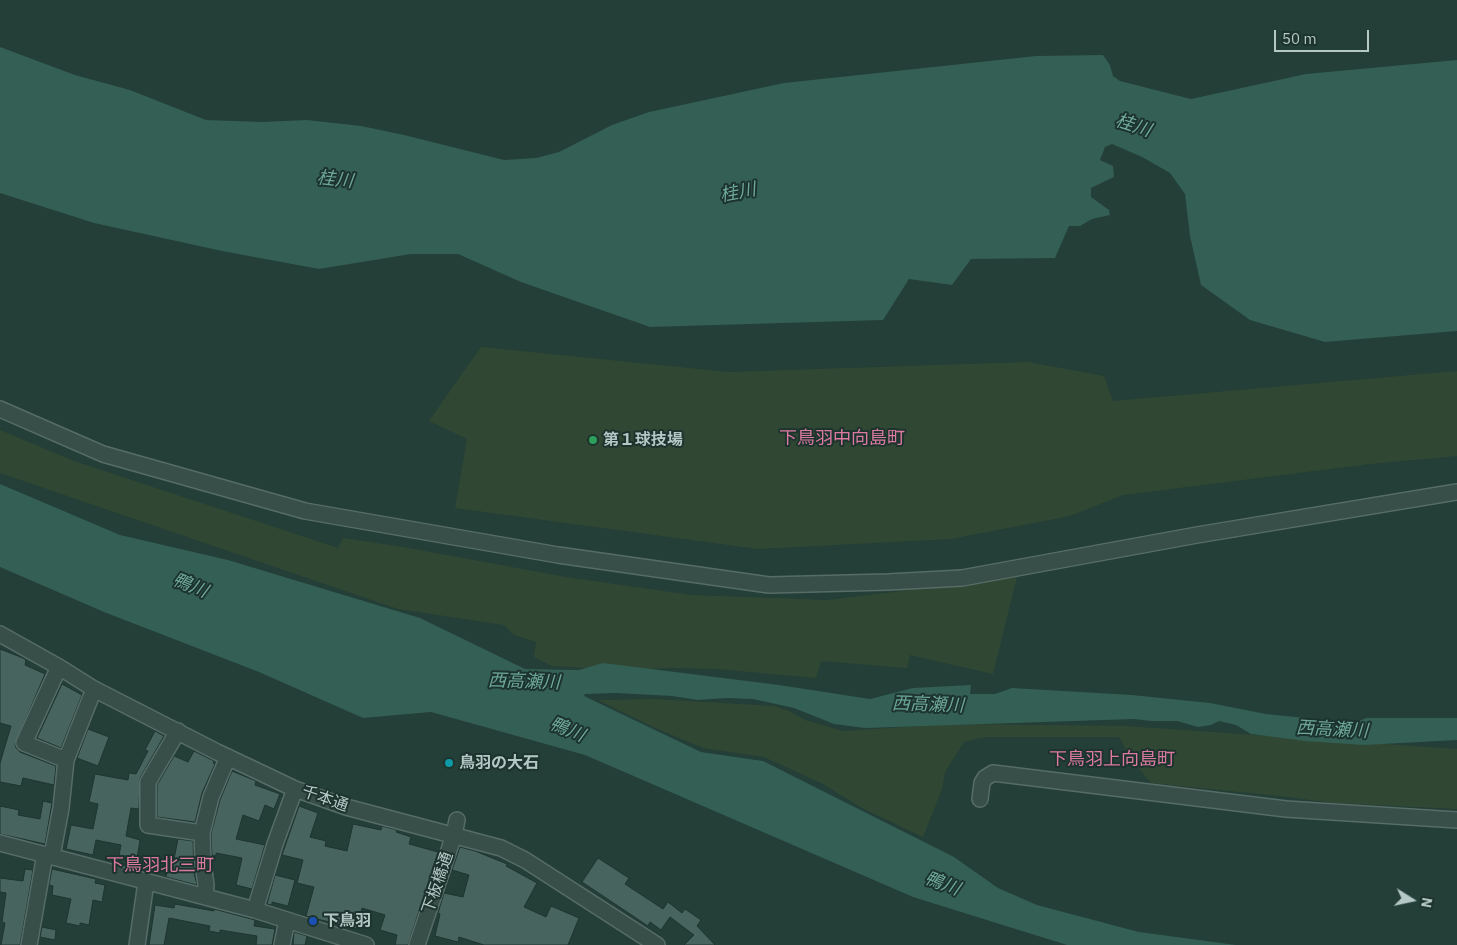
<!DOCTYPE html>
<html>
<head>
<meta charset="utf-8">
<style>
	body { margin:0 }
	#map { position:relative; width:1457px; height:945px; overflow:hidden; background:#243e38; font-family:"IBM Plex Sans",sans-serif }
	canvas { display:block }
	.north { position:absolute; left:1387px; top:875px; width:50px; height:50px; -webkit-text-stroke:4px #1d332e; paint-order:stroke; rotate:100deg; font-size:14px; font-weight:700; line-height:20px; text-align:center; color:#b4c9c5 }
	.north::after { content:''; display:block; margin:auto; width:18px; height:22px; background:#b4c9c5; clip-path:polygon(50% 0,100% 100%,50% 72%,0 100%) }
	.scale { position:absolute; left:1274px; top:30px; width:95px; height:22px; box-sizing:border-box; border:2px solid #b4c9c5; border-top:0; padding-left:6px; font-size:15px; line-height:18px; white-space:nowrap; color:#b4c9c5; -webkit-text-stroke:4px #1d332e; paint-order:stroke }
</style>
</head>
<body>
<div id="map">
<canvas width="1457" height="945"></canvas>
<div class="north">N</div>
<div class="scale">50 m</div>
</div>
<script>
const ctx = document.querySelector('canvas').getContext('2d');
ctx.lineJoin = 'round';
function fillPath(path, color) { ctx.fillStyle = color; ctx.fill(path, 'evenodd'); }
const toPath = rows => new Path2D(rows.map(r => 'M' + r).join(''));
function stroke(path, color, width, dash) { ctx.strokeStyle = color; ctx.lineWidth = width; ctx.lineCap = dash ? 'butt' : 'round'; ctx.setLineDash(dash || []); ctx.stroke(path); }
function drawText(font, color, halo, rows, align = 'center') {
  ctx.font = font + ' "IBM Plex Sans","Noto Sans JP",sans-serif'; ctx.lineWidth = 4; ctx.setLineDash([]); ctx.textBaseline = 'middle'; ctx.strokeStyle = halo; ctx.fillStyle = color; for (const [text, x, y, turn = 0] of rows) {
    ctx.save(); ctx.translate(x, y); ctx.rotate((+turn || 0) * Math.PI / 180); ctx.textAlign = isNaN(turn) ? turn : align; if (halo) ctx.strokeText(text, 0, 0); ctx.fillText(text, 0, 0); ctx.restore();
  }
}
fillPath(toPath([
	[481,347,729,372,1028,362,1104,376,1113,401,1457,371,1457,456,1370,464,1123,495,1070,516,951,539,758,549,455,508,467,439,429,421],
	[0,430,74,461,338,548,343,538,403,547,566,577,691,595,828,600,1017,577,993,674,910,655,907,668,821,661,816,678,717,669,668,668,622,670,552,666,534,657,536,642,514,635,504,625,398,609,0,473],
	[654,699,774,706,789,711,805,720,843,731,951,724,1126,726,1457,749,1457,809,1335,803,1279,796,1151,783,1132,760,1119,737,988,737,975,739,964,742,945,772,942,789,923,837,862,808,823,784,764,757,703,748,653,727,598,700]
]), '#304833');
fillPath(toPath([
	[0,47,75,75,130,90,206,120,262,122,307,120,361,126,404,135,504,160,536,158,559,152,612,125,649,112,784,83,1036,56,1103,55,1110,65,1113,76,1120,81,1191,99,1306,74,1457,60,1457,331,1325,342,1250,320,1201,285,1190,236,1185,194,1170,173,1142,157,1112,144,1105,147,1100,160,1113,166,1114,177,1091,188,1091,197,1109,210,1110,215,1092,219,1080,226,1069,226,1055,258,971,259,952,285,909,279,883,320,650,327,521,282,458,254,411,254,319,269,222,251,94,223,0,193],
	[0,484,120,535,228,560,420,618,525,669,579,670,603,663,779,685,870,699,913,688,971,685,970,694,995,694,1012,688,1132,695,1210,703,1266,714,1355,723,1366,718,1457,718,1457,740,1364,745,1305,741,1251,734,1236,725,1219,721,1211,725,1198,727,1177,721,1151,721,1134,719,865,728,834,724,794,708,753,699,727,698,698,700,672,696,616,693,585,694,584,696,701,752,763,761,954,857,998,888,1037,905,1139,932,1236,945,1067,945,913,897,585,755,431,712,363,718,259,672,104,612,0,567]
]), '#335f54');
const building = toPath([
	[0,649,23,658,26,660,25,665,45,674,15,744,16,748,20,752,56,766,54,785,23,778,21,786,0,782,0,763,11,726,0,723,0,649],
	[62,684,82,695,61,748,37,738,62,684],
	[88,729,109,737,98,766,77,758,88,729],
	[155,731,164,736,140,778,139,809,131,808,126,836,140,840,137,858,119,855,121,845,96,840,93,855,66,849,71,825,93,829,98,804,89,802,95,774,128,780,129,773,136,774,148,751,145,750,155,731],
	[194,751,214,761,213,763,215,764,202,793,195,822,157,817,157,785,174,756,188,762,194,751],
	[232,771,256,781,255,785,280,794,274,809,265,805,259,821,243,815,236,839,265,845,252,889,236,885,242,858,216,853,216,856,212,855,211,834,220,800,232,771],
	[43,801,52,803,45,844,0,834,0,806,19,810,18,815,40,819,43,801],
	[299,806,318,813,310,837,326,841,325,846,347,851,353,824,381,830,382,826,397,830,396,832,411,837,409,844,438,852,408,945,395,945,397,935,380,930,385,915,362,908,356,929,306,916,314,887,297,883,303,860,282,855,299,806],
	[178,839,193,841,194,873,197,885,166,877,168,868,172,869,178,839],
	[460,847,475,851,507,864,506,866,537,883,524,907,546,917,551,906,579,918,568,945,484,945,459,937,458,942,435,936,440,914,438,913,444,893,463,897,469,875,452,870,460,847],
	[598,858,629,878,625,884,663,909,668,902,682,913,685,909,701,920,697,926,715,945,684,945,694,935,670,917,661,930,650,922,648,926,582,882,598,858],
	[25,869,33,870,20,945,1,945,5,923,2,922,6,893,0,892,0,878,23,881,25,869],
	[52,869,96,879,95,883,105,885,102,902,93,900,89,925,80,923,80,926,66,923,71,899,52,895,53,886,49,885,52,869],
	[275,875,295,880,288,906,272,902,272,905,267,904,275,875],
	[175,904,214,911,214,909,255,920,254,926,275,929,272,945,256,945,257,936,220,930,220,933,209,931,210,926,169,918,164,945,149,945,155,905,174,908,175,904],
	[42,927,56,930,55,940,40,937,42,927],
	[294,932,307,936,305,945,293,945,294,932]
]);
fillPath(building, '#48645f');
stroke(building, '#1f3530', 1);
const minor = toPath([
	[0,409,103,454,305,511,558,555,769,585,888,582,962,578,1197,535,1457,492],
	[0,634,59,667,94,689,217,752,295,789,346,807,501,848,525,860,657,945],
	[59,667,24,743,66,760],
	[178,731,148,782,148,825,202,833,203,863,206,885,205,897],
	[980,799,982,783,985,778,993,773,1286,809,1457,820],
	[202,833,211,797,228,757],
	[0,843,255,910,366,945],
	[52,856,61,808,66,760,94,689],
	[255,910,275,844,295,789],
	[29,945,45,854],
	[137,945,146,882],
	[282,945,287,920],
	[417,945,454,835,457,820]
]);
stroke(minor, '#566c67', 18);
stroke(minor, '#384e49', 15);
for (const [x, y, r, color] of [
	[593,440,5,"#2e9e5b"],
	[449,763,5,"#0f9aa8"],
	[313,921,5,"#1a4fb4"]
]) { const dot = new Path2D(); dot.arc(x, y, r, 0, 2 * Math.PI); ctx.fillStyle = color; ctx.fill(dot); stroke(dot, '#1d332e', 2); }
drawText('bold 16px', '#b4c9c5', '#1d332e', [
	["第１球技場",603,440],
	["鳥羽の大石",459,763],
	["下鳥羽",323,921]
], 'left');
drawText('16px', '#b4c9c5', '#1d332e', [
	["千本通",325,799,19],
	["下板橋通",438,883,-71]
]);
drawText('italic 18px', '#6da899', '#1d332e', [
	["桂川",1133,126,18],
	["桂川",335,180,6],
	["桂川",738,193,-11],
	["鴨川",190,586,22],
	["西高瀬川",524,682,2],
	["西高瀬川",928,705,2],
	["鴨川",567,730,22],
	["西高瀬川",1332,730,3],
	["鴨川",942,884,21]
]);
drawText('18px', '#dc7aa0', '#1d332e', [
	["下鳥羽中向島町",842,439],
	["下鳥羽上向島町",1112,760],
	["下鳥羽北三町",160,866]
]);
</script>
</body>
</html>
